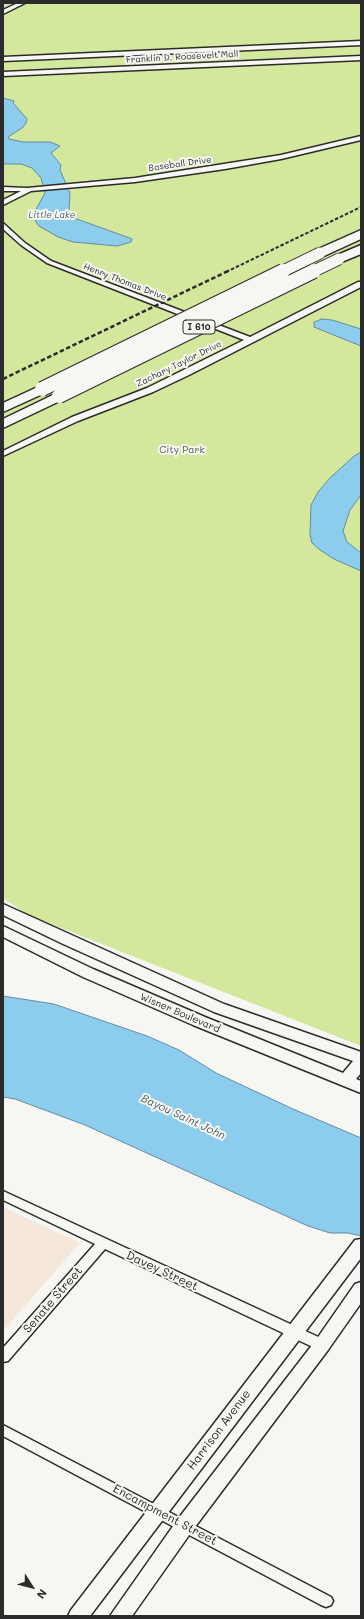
<!DOCTYPE html>
<html>
<head>
<meta charset="utf-8">
<style>
	body { margin:0 }
	#map { position:relative; width:364px; height:1619px; overflow:hidden; background:#f6f6f2; font-family:Mali,sans-serif }
	canvas { display:block }
	.frame { position:absolute; inset:0; border:4px solid #2b2b2b; pointer-events:none }
	.north { position:absolute; left:12px; top:1567px; width:40px; height:40px; -webkit-text-stroke:3px #f6f6f2; paint-order:stroke; rotate:126deg; font-size:11px; font-weight:700; line-height:16px; text-align:center; color:#2b2b2b }
	.north::after { content:''; display:block; margin:auto; width:14px; height:18px; background:#2b2b2b; clip-path:polygon(50% 0,100% 100%,50% 72%,0 100%) }
</style>
</head>
<body>
<div id="map">
<canvas width="364" height="1619"></canvas>
<div class="frame"></div>
<div class="north">N</div>
</div>
<script>
const ctx = document.querySelector('canvas').getContext('2d');
ctx.lineJoin = 'round';
function fillPath(path, color) { ctx.fillStyle = color; ctx.fill(path, 'evenodd'); }
const toPath = rows => new Path2D(rows.map(r => 'M' + r).join(''));
function stroke(path, color, width, dash) { ctx.strokeStyle = color; ctx.lineWidth = width; ctx.lineCap = dash ? 'butt' : 'round'; ctx.setLineDash(dash || []); ctx.stroke(path); }
function drawText(font, color, halo, rows, align = 'center') {
  ctx.font = font + ' Mali,sans-serif'; ctx.lineWidth = 4; ctx.setLineDash([]); ctx.textBaseline = 'middle'; ctx.strokeStyle = halo; ctx.fillStyle = color; for (const [text, x, y, turn = 0] of rows) {
    ctx.save(); ctx.translate(x, y); ctx.rotate((+turn || 0) * Math.PI / 180); ctx.textAlign = isNaN(turn) ? turn : align; if (halo) ctx.strokeText(text, 0, 0); ctx.fillText(text, 0, 0); ctx.restore();
  }
}
fillPath(toPath([
	[3,1207,80,1243,3,1331]
]), '#f5e8da');
fillPath(toPath([
	[3,3,361,3,361,1046,28,915,3,898]
]), '#d3e89d');
const water = toPath([
	[3,98,14,101,13,103,27,119,26,123,22,128,8,137,9,139,23,142,50,142,60,146,51,153,61,165,60,170,70,193,69,211,74,218,127,237,132,239,131,242,117,246,73,242,58,237,39,226,34,219,34,213,45,193,41,178,32,168,21,164,3,164,3,98],
	[322,319,332,320,361,329,361,346,314,327,314,322,322,319],
	[361,452,361,495,350,510,343,531,347,542,361,553,361,571,334,559,320,550,312,543,310,535,311,505,318,492,330,478,354,456,361,452],
	[3,996,54,1004,147,1036,179,1050,216,1073,293,1109,361,1138,361,1236,348,1233,330,1233,308,1226,85,1125,15,1099,3,1097,3,996]
]);
fillPath(water, '#8ccced');
stroke(water, '#658c9f', 1);
const street = toPath([
	[18,3,25,3,3,14,3,10,18,3],
	[361,41,361,45,3,61,3,57,361,41],
	[361,56,361,60,3,76,3,72,361,56],
	[361,136,361,140,281,159,225,169,135,182,31,191,3,205,3,200,21,191,3,191,3,187,27,188,135,178,281,155,361,136],
	[3,223,25,243,51,261,250,337,358,282,361,282,361,287,189,375,153,392,78,421,3,456,3,451,72,417,147,388,244,340,47,263,21,245,3,229,3,223],
	[3,1191,327,1341,328,1345,327,1349,322,1350,317,1349,105,1249,8,1361,3,1362,3,1348,95,1244,3,1200,3,1191],
	[3,1425,331,1597,333,1601,331,1605,326,1607,321,1605,3,1436,3,1425]
]);
const secondary = toPath([
	[3,904,224,1004,361,1052,361,1073,356,1079,361,1081,361,1093,193,1025,83,977,3,937,3,926,93,969,205,1017,343,1073,353,1061,214,1012,61,943,3,915,3,904],
	[361,1239,361,1258,90,1616,68,1616,71,1610,355,1240,361,1239],
	[361,1282,361,1303,328,1350,192,1531,132,1616,110,1616,178,1519,316,1340,355,1284,361,1282]
]);
const highway = toPath([
	[361,230,361,239,324,256,320,257,314,253,316,250,361,230],
	[361,245,361,254,339,263,333,259,335,256,361,245],
	[42,385,47,386,49,389,47,392,3,412,3,403,42,385],
	[59,392,64,393,66,396,64,399,3,428,3,419,59,392]
]);
stroke(street, '#2b2b2b', 3);
stroke(secondary, '#2b2b2b', 3);
stroke(highway, '#2b2b2b', 3);
fillPath(street, '#f6f6f2');
fillPath(secondary, '#f6f6f2');
fillPath(highway, '#f6f6f2');
stroke(toPath([
	[226,272,361,207]
]), '#2b2b2b', 2, [3.5, 2]);
stroke(toPath([
	[3,379,228,271]
]), '#2b2b2b', 2.5, [4.5, 2.5]);
const highwayBridgeFar1 = toPath([
	[281,272,320,253],
	[312,272,339,259]
]);
const highwayBridge = toPath([
	[42,389,283,271],
	[59,396,314,271]
]);
stroke(highwayBridgeFar1, '#2b2b2b', 13, []);
stroke(highwayBridge, '#2b2b2b', 16, []);
stroke(highwayBridgeFar1, '#f6f6f2', 11);
stroke(highwayBridge, '#f6f6f2', 14);
drawText('9px', '#2b2b2b', '#f6f6f2', [
	["Franklin D. Roosevelt Mall",182,57,-3],
	["Baseball Drive",180,164,-8],
	["Henry Thomas Drive",125,282,21],
	["Zachary Taylor Drive",179,364,-26]
]);
drawText('italic 9px', '#485b65', '#f6f6f2', [
	["Little Lake",52,215]
]);
for (const [x, y, w] of [
	[199,327,32]
]) { const box = new Path2D(); box.roundRect(x - w / 2, y - 7, w, 14, 3); ctx.fillStyle = '#f6f6f2'; ctx.fill(box); stroke(box, '#2b2b2b', 1); }
drawText('bold 9px', '#2b2b2b', null, [
	["I 610",199,327]
]);
drawText('10px', '#555a48', '#f6f6f2', [
	["City Park",182,450]
]);
drawText('10px', '#2b2b2b', '#f6f6f2', [
	["Wisner Boulevard",180,1013,23]
]);
drawText('italic 11px', '#485b65', '#f6f6f2', [
	["Bayou Saint John",183,1117,25]
]);
drawText('12px', '#2b2b2b', '#f6f6f2', [
	["Davey Street",162,1271,25],
	["Senate Street",53,1300,-49],
	["Harrison Avenue",219,1430,-53],
	["Encampment Street",165,1515,28]
]);
</script>
</body>
</html>
